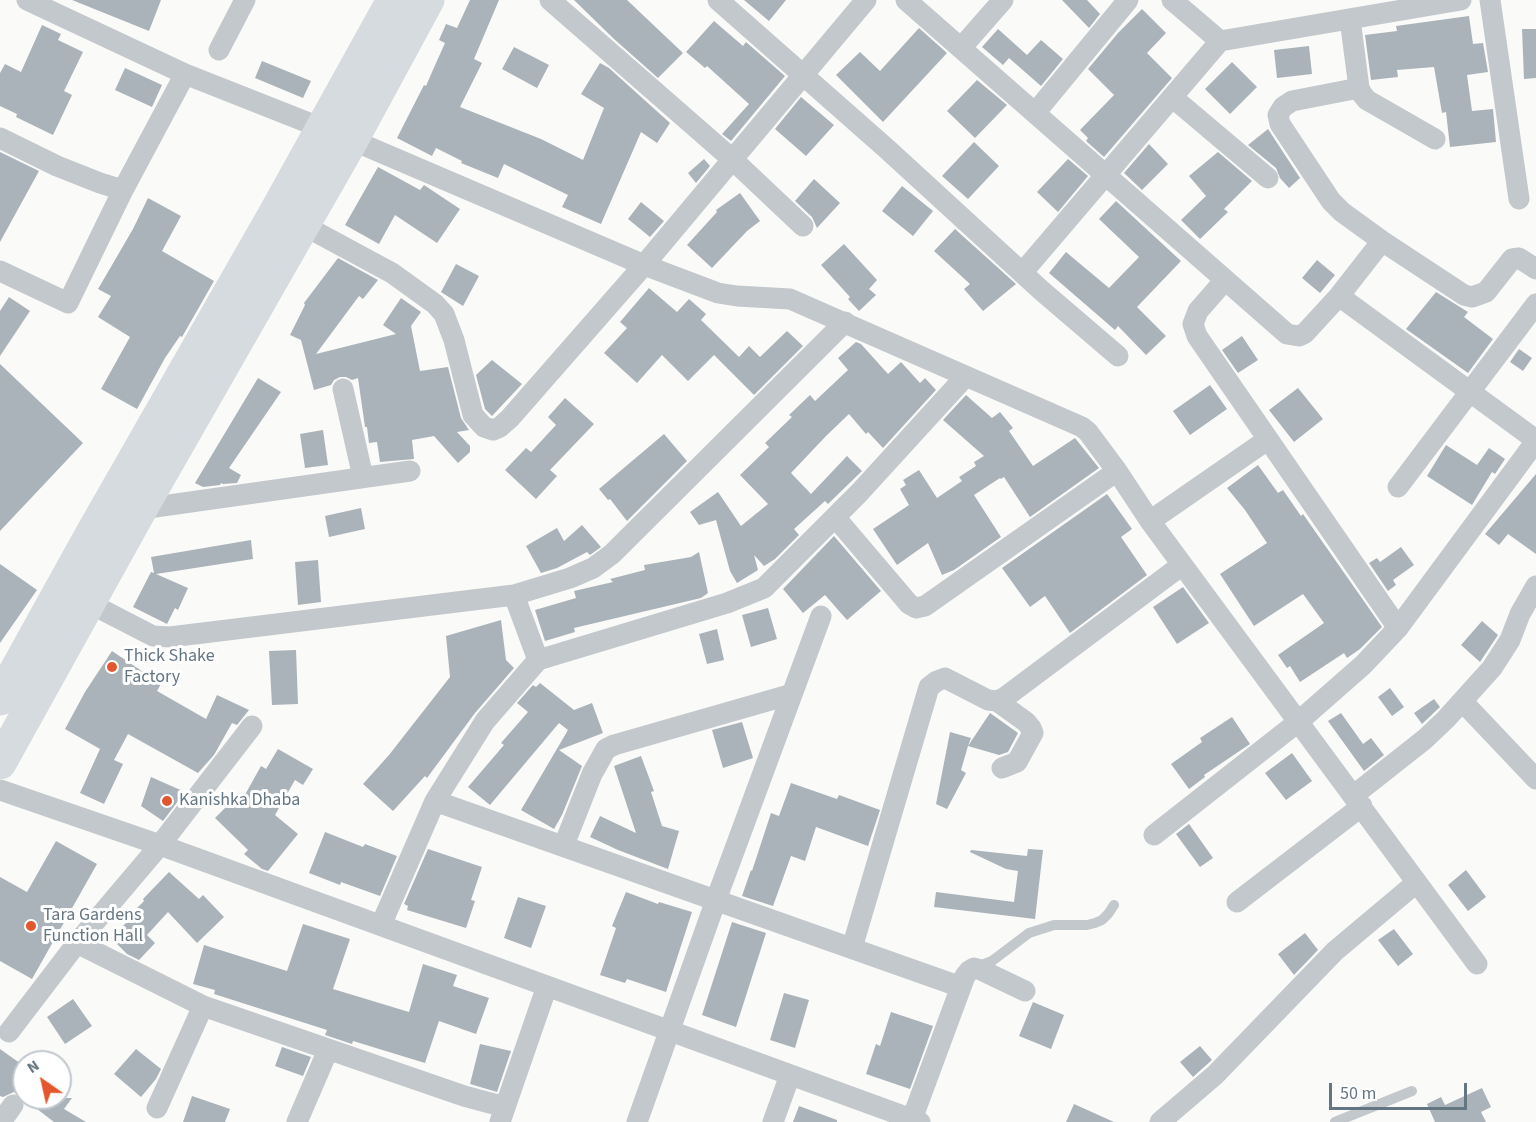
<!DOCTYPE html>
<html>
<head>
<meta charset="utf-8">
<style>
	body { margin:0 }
	#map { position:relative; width:1536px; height:1122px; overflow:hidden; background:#fafaf8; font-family:"Source Sans 3",sans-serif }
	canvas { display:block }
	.north { position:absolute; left:12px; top:1050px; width:60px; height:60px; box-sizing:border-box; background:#fff; border:2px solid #c1c8cd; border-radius:50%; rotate:326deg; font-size:16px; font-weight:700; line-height:24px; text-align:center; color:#657683 }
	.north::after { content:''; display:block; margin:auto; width:21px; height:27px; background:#e4572e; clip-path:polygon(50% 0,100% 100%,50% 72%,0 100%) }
	.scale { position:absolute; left:1329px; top:1083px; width:138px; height:27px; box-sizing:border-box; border:3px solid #657683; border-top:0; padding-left:8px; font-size:18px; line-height:21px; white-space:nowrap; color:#657683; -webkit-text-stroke:4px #fff; paint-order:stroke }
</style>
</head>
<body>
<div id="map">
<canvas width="1536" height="1122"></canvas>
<div class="north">N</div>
<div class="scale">50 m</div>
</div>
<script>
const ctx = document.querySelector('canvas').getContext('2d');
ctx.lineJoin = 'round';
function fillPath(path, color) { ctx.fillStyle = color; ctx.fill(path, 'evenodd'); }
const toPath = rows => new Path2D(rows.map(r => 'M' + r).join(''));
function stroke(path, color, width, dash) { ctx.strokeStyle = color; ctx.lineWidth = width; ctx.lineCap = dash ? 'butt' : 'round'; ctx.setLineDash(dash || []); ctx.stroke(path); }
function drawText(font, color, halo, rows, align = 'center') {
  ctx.font = font + ' "Source Sans 3",sans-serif'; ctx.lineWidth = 6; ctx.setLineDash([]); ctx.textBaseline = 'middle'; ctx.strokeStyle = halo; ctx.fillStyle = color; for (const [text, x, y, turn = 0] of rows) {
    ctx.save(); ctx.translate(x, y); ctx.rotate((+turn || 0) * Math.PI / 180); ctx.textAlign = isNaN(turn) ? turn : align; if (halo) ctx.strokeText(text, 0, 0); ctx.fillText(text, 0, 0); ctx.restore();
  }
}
fillPath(toPath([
	[72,0,161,0,149,31],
	[470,0,499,0,474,59,482,63,460,107,541,139,583,160,604,108,581,94,600,63,609,68,670,123,657,143,641,132,601,224,562,207,568,195,504,164,498,178,461,163,462,161,436,148,432,156,397,138,424,85,426,86,432,72,445,43,439,40,446,24,457,28],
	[574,0,627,0,683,53,658,78,614,39],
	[744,0,786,0,769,21],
	[1062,0,1087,0,1100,14,1089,28],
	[1142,9,1166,33,1147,53,1172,78,1104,157,1086,141,1088,138,1080,130,1114,95,1088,69,1118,33],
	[1469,16,1473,44,1483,43,1488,72,1467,75,1472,111,1493,109,1496,142,1450,147,1446,112,1442,113,1434,67,1397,70,1398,77,1371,80,1365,35,1397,31,1396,26],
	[714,21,743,46,746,42,785,76,731,141,722,134,749,104,707,66,705,68,686,52],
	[42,25,61,34,58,40,83,52,64,91,72,95,53,135,16,117,17,114,0,106,0,73,5,64,21,72],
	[919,28,947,53,883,122,836,75,860,52,880,71],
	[998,29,1027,55,1041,40,1063,59,1041,86,1009,58,1003,65,982,47],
	[1522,29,1536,29,1536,78,1524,79],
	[1309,46,1312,74,1277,78,1274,50],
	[514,47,549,65,537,88,502,69],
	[262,61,311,81,303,98,255,78],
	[1232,62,1257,87,1230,114,1205,89],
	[125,68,162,85,152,107,115,90],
	[977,80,1007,105,975,138,947,111],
	[801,97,834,125,806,156,775,129],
	[1268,129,1300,178,1289,188,1280,178,1276,168,1248,145],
	[974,142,999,166,968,199,942,176],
	[1149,144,1168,164,1142,190,1124,173],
	[0,152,39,171,0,242],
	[1218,152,1252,181,1224,209,1228,212,1200,239,1181,220,1206,196,1189,176],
	[704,159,710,166,696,183,688,173],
	[1068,159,1088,176,1058,212,1037,192],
	[378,167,420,190,424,185,460,209,437,243,395,215,379,244,345,225],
	[814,179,840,203,817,228,812,217,795,201],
	[902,186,933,211,913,236,882,211],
	[740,193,760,221,747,231,712,268,687,245,717,212,716,210],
	[148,198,181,216,162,251,214,281,182,337,180,336,165,358,137,409,101,389,130,337,98,317,111,296,98,289,133,229],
	[1116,201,1181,261,1137,307,1166,336,1146,355,1118,326,1115,330,1049,273,1066,252,1109,288,1139,257,1099,219],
	[641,202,664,221,650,237,628,219],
	[955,229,1016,284,983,311,964,289,970,284,934,251],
	[844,244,877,280,869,289,876,295,859,311,848,299,850,297,821,265],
	[338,258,378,280,363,299,359,296,316,354,396,334,383,325,401,298,421,312,411,326,420,371,448,367,461,418,469,430,457,432,470,446,470,452,458,463,434,436,412,440,414,459,380,462,377,442,369,443,367,427,365,427,358,378,352,380,346,377,340,377,334,380,331,385,314,390,301,340,290,335,305,305,304,303],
	[1317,260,1335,275,1320,293,1302,278],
	[456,264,479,276,463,306,441,292],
	[649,288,677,312,689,299,706,314,701,320,739,357,749,346,760,357,787,331,803,346,754,395,714,355,688,381,662,355,637,383,604,353,627,328,620,322],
	[1436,292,1468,312,1464,317,1493,339,1468,373,1406,329],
	[9,297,30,311,0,356,0,311],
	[1242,336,1258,360,1238,373,1222,350],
	[856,342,861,344,888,374,901,362,920,383,925,378,936,390,883,448,868,432,866,434,849,414,826,436,791,473,811,494,847,456,862,471,828,504,825,501,794,529,799,535,775,559,764,566,754,555,758,570,737,583,730,571,716,520,699,525,690,512,718,492,741,526,768,504,740,475,769,447,765,443,792,417,789,415,810,395,815,401,848,370,838,358],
	[1519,349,1532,358,1523,371,1510,362],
	[492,360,522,384,492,416,485,409,476,375],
	[0,364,83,443,0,531],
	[258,378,281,392,229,468,241,475,237,483,223,484,221,483,220,485,203,487,195,483],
	[1210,385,1227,409,1190,435,1173,411],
	[1298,388,1323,419,1294,442,1269,410],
	[966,395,992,418,1000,412,1013,428,1009,431,1033,466,1075,438,1099,468,1030,517,1004,477,1001,479,1000,478,974,495,1001,537,954,570,942,575,928,543,897,565,873,529,909,505,900,489,906,485,903,480,919,470,937,498,962,481,959,477,976,466,974,462,984,456,943,420],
	[565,398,594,424,550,470,557,476,536,499,505,470,526,448,531,452,556,425,548,417],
	[323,430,328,465,305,468,300,434],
	[664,434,687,461,627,521,610,499,608,500,599,489],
	[1446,445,1477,465,1489,448,1505,459,1495,474,1492,472,1472,505,1427,476],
	[1258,465,1278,493,1283,490,1301,516,1303,514,1382,627,1360,649,1347,658,1344,653,1300,682,1290,666,1287,668,1278,655,1324,623,1303,594,1254,626,1220,574,1267,543,1245,510,1227,488],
	[1536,474,1536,554,1508,534,1499,545,1485,534],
	[1107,494,1132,529,1121,537,1147,575,1070,633,1045,596,1030,607,1002,568],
	[361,508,365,529,329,537,325,516],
	[582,525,601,547,590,555,587,552,557,568,541,573,526,546,557,528,564,541],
	[834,536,881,591,847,620,825,595,803,613,783,589],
	[251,540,253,559,156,574,188,588,178,610,175,608,167,624,133,607,151,572,154,573,151,557],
	[1401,547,1414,565,1393,580,1396,585,1388,591,1369,563,1377,558,1380,562],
	[699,552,708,593,701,598,574,628,575,632,545,641,535,610,576,598,574,591,613,582,610,579,645,570,644,565,691,557],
	[318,560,321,602,298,605,295,562],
	[0,564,37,590,0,643],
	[1183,587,1209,623,1177,644,1153,607],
	[768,608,777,639,751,647,742,615],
	[501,620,506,660,514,668,475,713,427,778,425,776,393,811,363,784,389,755,450,677,446,636],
	[1482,621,1498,635,1480,662,1461,645],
	[717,629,724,660,707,664,699,634],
	[296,650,298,704,272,705,269,651],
	[112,651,161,684,157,691,206,719,217,695,249,710,237,725,232,723,214,755,198,773,128,734,114,760,123,764,104,804,80,793,100,749,65,729,85,692],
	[540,683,574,710,592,703,603,733,559,750,582,766,562,815,554,829,521,810,568,730,559,723,490,805,468,787,504,745,501,743,528,712,517,703,533,685,536,687],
	[1390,688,1404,707,1392,716,1378,697],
	[1434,699,1440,707,1422,724,1414,713],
	[990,713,1018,733,1008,752,999,755,968,746,961,770,966,773,947,809,936,804,950,732,971,738,968,746],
	[1341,713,1363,744,1371,738,1384,755,1364,771,1328,721],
	[1232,717,1250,744,1204,775,1205,777,1189,789,1171,764,1202,742,1200,738],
	[742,722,753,758,723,768,712,730],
	[278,749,313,769,303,785,295,780,275,815,298,834,268,871,262,869,244,854,248,850,215,818,236,797,241,802,261,766,266,769],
	[1292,753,1312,781,1286,800,1265,773],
	[641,756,654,791,651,792,662,826,679,831,668,869,618,850,590,837,600,816,636,833,614,766],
	[151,777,185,792,163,821,141,806],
	[791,783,837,799,839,795,880,810,868,846,816,827,805,861,791,856,773,906,742,896,751,870,752,871,771,813,779,816],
	[1189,824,1213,858,1200,867,1176,834],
	[325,832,363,847,365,844,397,856,380,896,341,882,340,885,309,873],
	[56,841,97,864,32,979,0,961,0,877,27,892],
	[428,849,482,867,471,900,475,901,466,928,407,910,408,906,404,904],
	[1028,849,1043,850,1035,919,934,907,936,892,1014,902,1018,871,1006,869,970,852,971,850,1027,856],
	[1466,870,1486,897,1468,911,1448,885],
	[169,872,199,899,203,895,224,917,197,943,168,912,147,935,155,943,139,960,127,954,111,938,132,917,130,915,144,901,143,899],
	[626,892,658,904,659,902,692,912,666,992,627,979,625,983,600,975,616,928,612,926],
	[518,897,546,906,531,948,504,938],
	[732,922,766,933,736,1027,702,1015],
	[303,924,350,939,333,989,409,1012,423,964,457,975,453,986,489,998,476,1034,439,1021,425,1063,353,1041,352,1044,325,1035,327,1030,214,994,215,990,193,984,204,945,287,971],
	[1394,929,1413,954,1398,966,1378,940],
	[1305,933,1318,950,1294,975,1278,954],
	[784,993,809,1000,795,1048,770,1040],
	[73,999,92,1026,65,1044,47,1017],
	[1033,1002,1064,1015,1051,1049,1019,1036],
	[891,1012,933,1026,910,1089,866,1074,876,1044,880,1046],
	[480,1044,511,1051,497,1092,470,1084],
	[1200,1046,1212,1060,1193,1077,1180,1062],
	[282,1047,311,1057,303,1076,275,1066],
	[0,1049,24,1066,24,1098,72,1098,64,1109,86,1122,54,1122,24,1099,20,1094,14,1092,3,1097,0,1096],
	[136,1049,161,1069,156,1079,141,1097,114,1074],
	[1482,1088,1491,1107,1481,1112,1486,1122,1435,1122,1427,1104,1441,1097,1445,1105],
	[192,1096,230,1109,225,1122,183,1122],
	[1074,1104,1114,1122,1066,1122],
	[799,1106,837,1120,837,1122,793,1122]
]), '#aab3b9');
stroke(toPath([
	[977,967,992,961,1029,933,1054,925,1087,925,1095,923,1102,920,1108,914,1114,905],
	[1335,1122,1412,1091]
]), '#c3c8cc', 10);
stroke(toPath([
	[27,0,185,74,352,140,644,265,718,293,737,296,790,299,1082,427,1088,432,1117,471,1150,521,1477,964],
	[550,0,732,159,803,226],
	[718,0,887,149,1042,291,1118,356],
	[906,0,1287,334,1299,336,1305,333,1339,296,1382,241],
	[1172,0,1220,41],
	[1490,0,1519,199],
	[1350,19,1359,88,1362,94,1367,100,1435,139],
	[961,48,1003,0],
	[219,50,245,0],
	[1359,88,1292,101,1283,107,1278,115,1280,124,1331,201,1342,212,1382,241,1464,295,1472,297,1486,292,1512,259,1519,258,1536,269],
	[1172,97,1268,178],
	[1035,113,1128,0],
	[0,138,57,166,100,183,123,190],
	[303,225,392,273,435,304,444,314,454,340,473,415,484,427,493,430,500,427,510,418,644,265,866,0],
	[0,271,68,303,123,190,185,74],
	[1022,273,1220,41,1461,0],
	[1225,280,1198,311,1193,324,1197,336,1398,628],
	[1339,296,1536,440],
	[343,389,363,477],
	[1398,487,1536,304],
	[141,509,410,471],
	[835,517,909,604,916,608,925,606,1117,471],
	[1150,521,1267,440],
	[514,595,538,660],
	[89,603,153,636,170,637,514,595,570,578,593,568,612,554,845,322],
	[997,701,1026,722,1031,728,1033,733,1017,762,1002,768],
	[1462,701,1536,779],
	[0,790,160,845,920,1122],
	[1354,795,1425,739,1446,719,1492,668,1510,640,1520,614,1536,586],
	[435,801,961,987],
	[1154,835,1298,722,1363,665,1398,628,1536,441],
	[564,845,592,774,606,749,614,745,792,694],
	[1237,902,1362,806],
	[381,925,435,801,485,721,538,660,727,603,764,588,859,493,965,377],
	[77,943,203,1006,464,1096,505,1107],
	[852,948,929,687,937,681,945,678,988,700,997,701,1004,698,1182,565],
	[9,1032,77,943,160,845,252,726],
	[157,1108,203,1006],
	[1,1122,13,1105],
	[297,1122,328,1050],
	[500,1122,547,986],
	[637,1122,716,900,821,616],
	[773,1122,790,1075],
	[911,1122,965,976,969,971,974,968,981,970,1025,991],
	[1160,1122,1215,1075,1335,951,1416,883]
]), '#c3c8cc', 21);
stroke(toPath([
	[0,699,92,533,275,213,393,0],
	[0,763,141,509,352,140,428,0]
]), '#d6dbdf', 33);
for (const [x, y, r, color] of [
	[112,667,6,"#e4572e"],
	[167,801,6,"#e4572e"],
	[31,926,6,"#e4572e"]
]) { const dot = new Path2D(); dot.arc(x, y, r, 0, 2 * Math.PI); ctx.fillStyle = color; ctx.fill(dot); stroke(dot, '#fff', 2); }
drawText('18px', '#657683', '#fff', [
	["Thick Shake",124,657],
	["Factory",124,678],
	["Kanishka Dhaba",179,801],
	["Tara Gardens",43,916],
	["Function Hall",43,937]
], 'left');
</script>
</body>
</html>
